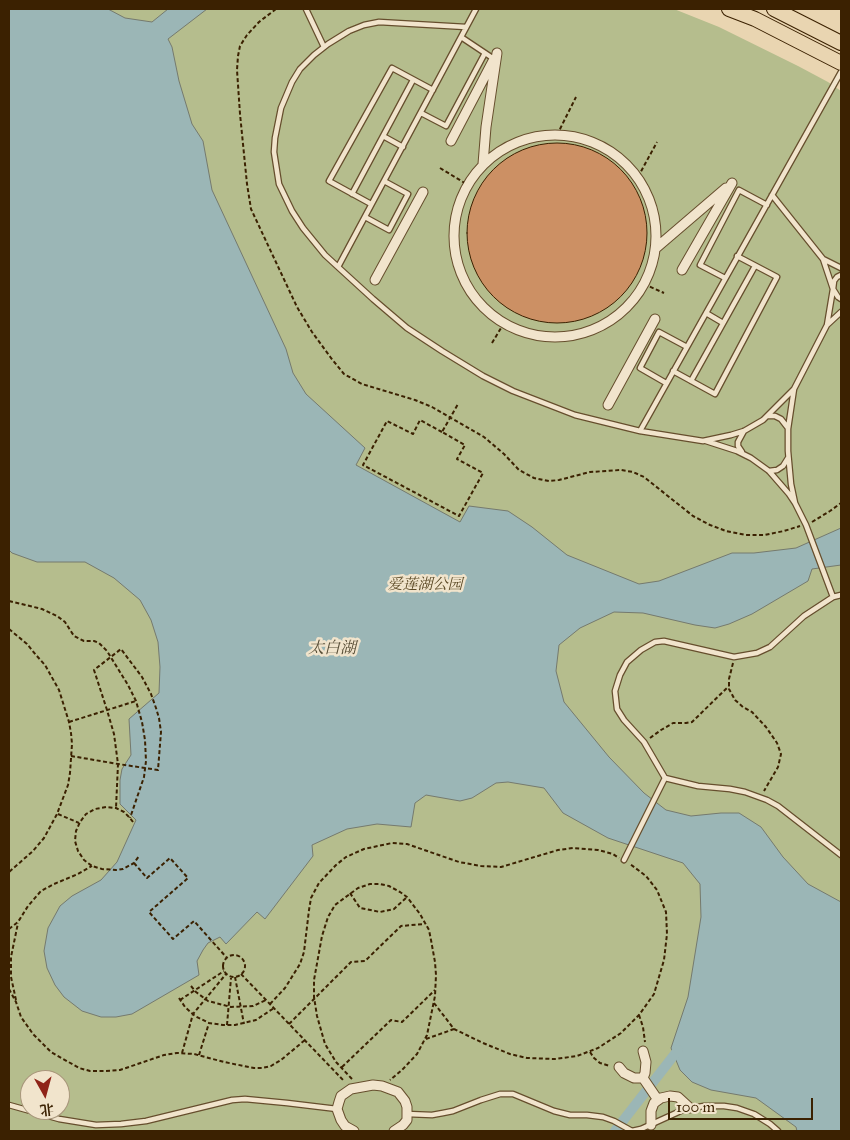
<!DOCTYPE html>
<html>
<head>
<meta charset="utf-8">
<style>
	body { margin:0 }
	#map { position:relative; width:850px; height:1140px; overflow:hidden; background:#e9d5b1; font-family:"IM FELL Great Primer","Noto Serif SC",serif }
	canvas { display:block }
	.frame { position:absolute; inset:0; border:10px solid #3b2101; pointer-events:none }
	.north { position:absolute; left:20px; top:1070px; width:50px; height:50px; box-sizing:border-box; background:#f1e4cc; border:1px solid #a8967b; border-radius:50%; rotate:173deg; font-size:14px; font-weight:700; line-height:20px; text-align:center; color:#3b2101 }
	.north::after { content:''; display:block; margin:auto; width:18px; height:22px; background:#8f2418; clip-path:polygon(50% 0,100% 100%,50% 72%,0 100%) }
	.scale { position:absolute; left:668px; top:1098px; width:145px; height:22px; box-sizing:border-box; border:2px solid #3b2101; border-top:0; padding-left:6px; font-size:15px; line-height:18px; white-space:nowrap; color:#3b2101; -webkit-text-stroke:4px #f1e4cc; paint-order:stroke }
</style>
</head>
<body>
<div id="map">
<canvas width="850" height="1140"></canvas>
<div class="frame"></div>
<div class="north">北</div>
<div class="scale">100 m</div>
</div>
<script>
const ctx = document.querySelector('canvas').getContext('2d');
ctx.lineJoin = 'round';
function fillPath(path, color) { ctx.fillStyle = color; ctx.fill(path, 'evenodd'); }
const toPath = rows => new Path2D(rows.map(r => 'M' + r).join(''));
function stroke(path, color, width, dash) { ctx.strokeStyle = color; ctx.lineWidth = width; ctx.lineCap = dash ? 'butt' : 'round'; ctx.setLineDash(dash || []); ctx.stroke(path); }
function drawText(font, color, halo, rows, align = 'center') {
  ctx.font = font + ' "IM FELL Great Primer","Noto Serif SC",serif'; ctx.lineWidth = 5; ctx.setLineDash([]); ctx.textBaseline = 'middle'; ctx.strokeStyle = halo; ctx.fillStyle = color; for (const [text, x, y, turn = 0] of rows) {
    ctx.save(); ctx.translate(x, y); ctx.rotate((+turn || 0) * Math.PI / 180); ctx.textAlign = isNaN(turn) ? turn : align; if (halo) ctx.strokeText(text, 0, 0); ctx.fillText(text, 0, 0); ctx.restore();
  }
}
fillPath(toPath([
	[9,9,674,9,719,27,798,66,828,82,841,91,841,1131,9,1131],
	[30,1080,60,1080,60,1110,30,1110]
]), '#b5bd8d');
const water = toPath([
	[9,9,108,9,125,18,152,22,168,9,207,9,168,39,172,47,179,81,192,124,203,141,212,190,286,349,293,373,306,394,365,448,356,465,460,522,469,506,508,511,532,527,567,555,639,584,659,581,732,553,754,553,796,548,841,528,841,565,812,569,808,581,752,614,729,624,715,628,695,625,643,613,614,612,580,628,559,645,556,671,564,702,609,757,644,793,666,810,691,816,721,813,739,813,761,827,783,857,808,884,841,902,841,1131,797,1131,796,1127,756,1098,711,1090,692,1082,680,1070,671,1048,688,997,701,917,700,884,683,863,608,838,563,813,544,788,508,782,496,783,472,798,460,801,426,795,415,803,411,827,377,824,347,829,312,845,313,856,265,919,257,912,226,944,220,937,208,943,203,950,197,961,199,975,132,1014,116,1017,101,1017,82,1011,64,997,55,985,47,968,44,951,48,928,60,906,72,896,101,880,117,862,136,820,120,804,120,780,122,769,131,755,129,719,159,693,160,667,158,642,151,620,140,600,114,578,85,562,37,562,12,553,9,550,9,9]
]);
fillPath(water, '#9bb6b6');
stroke(water, '#757a6e', 1);
stroke(toPath([
	[615,1131,678,1050]
]), '#9bb6b6', 10);
const building = toPath([
	'467 233a90 90 0 1 1 180 0a90 90 0 1 1-180 0Z'
]);
fillPath(building, '#cc9064');
stroke(building, '#3b2101', 1);
const lane = toPath([
	[306,9,324,47],
	[476,9,338,267,373,299,407,328,442,351,483,376,513,391,575,415,640,431,703,441,731,435,744,431,763,420,794,389],
	[461,37,494,59],
	[421,113,446,126,485,53],
	[383,136,403,147],
	[352,194,413,80],
	[772,195,823,259,841,268],
	[371,204,329,181,392,68,433,90],
	[365,217,389,230,408,194,384,181],
	[338,267,325,255,303,228,292,211,279,184,274,152,275,138,281,108,292,82,300,69,314,55,328,44,349,31,364,25,379,22,466,27],
	[841,275,837,277,834,281,833,289,838,297,841,299],
	[725,278,700,265,739,190,767,205],
	[706,313,723,323],
	[827,325,841,312],
	[673,371,715,394,777,277,737,256],
	[691,381,755,266],
	[666,383,640,368,659,332,687,347],
	[768,416,775,416,781,419,788,428],
	[640,431,841,72],
	[706,441,737,451,751,458,769,471,789,494,795,503,806,525,833,597],
	[742,452,738,446,738,442,744,431],
	[769,471,777,470,783,466,788,458],
	[795,503,791,484,788,451,788,429,794,389,827,325,833,289,823,259],
	[841,595,833,597,804,616,770,647,757,653,734,657,664,641,655,642,641,650,627,662,620,675,615,691,617,709,624,720,644,742,665,778,698,786,730,789,745,792,767,800,778,806,841,855],
	[624,860,665,778],
	[9,1105,59,1119,96,1125,121,1124,146,1121,232,1100,245,1099,287,1103,337,1109],
	[407,1114,432,1115,443,1113,453,1111,481,1100,500,1094,513,1094,554,1111,570,1115,587,1115,603,1117,614,1121,632,1131,641,1129,685,1109,704,1106,724,1106,737,1108,754,1114,770,1124,778,1131]
]);
const street = toPath([
	'454 236a101 101 0 1 1 202 0a101 101 0 1 1-202 0Z',
	[451,141,494,59],
	[483,164,486,127,497,53],
	[656,248,726,188],
	[682,270,732,183],
	[375,280,423,192],
	[608,405,655,319],
	[619,1067,624,1073,634,1078,643,1078],
	[643,1078,645,1073,646,1062,643,1051],
	[643,1078,658,1100],
	[651,1125,651,1111,654,1103,661,1098,670,1096,678,1097,690,1108],
	[354,1131,345,1126,341,1120,337,1109,339,1102,341,1096,351,1089,373,1085,382,1086,398,1092,405,1101,407,1107,407,1120,403,1125,394,1131]
]);
const primary = toPath([
	[729,9,755,19,841,63],
	[774,9,841,43]
]);
stroke(lane, '#664e2d', 7);
stroke(street, '#664e2d', 11);
stroke(primary, '#3b2101', 16);
stroke(toPath([
	[276,9,259,22,247,35,240,46,238,56,237,70,240,114,247,184,251,209,297,307,312,332,331,358,344,374,362,384,415,400,432,407,484,437,504,454,519,470,534,478,549,481,559,480,590,472,621,470,633,472,644,477,693,516,710,525,726,531,746,535,764,535,784,531,800,526],
	[557,135,576,97],
	[440,168,468,185],
	[638,177,657,142],
	[644,284,664,293],
	[492,343,504,323],
	[442,432,420,420,413,434,387,421,363,465,459,516,483,473,457,459,465,445,442,432,458,404],
	[812,522,830,511,841,503],
	[9,601,42,609,57,616,65,622,74,636,84,641,94,641,99,643,107,651,128,685,136,701,142,722,145,740,146,761,144,777,130,818],
	[9,629,27,644,36,655,45,665,59,690,69,722,71,733,72,744,70,773,68,785,57,814,44,838,33,851,9,872],
	[733,663,729,679,729,689,735,700,743,707,752,712,766,727,777,743,781,754,778,767,764,791],
	[69,722,136,701],
	[650,738,661,730,673,723,686,723,692,722,729,686],
	[71,756,118,764,145,768,158,770,161,732,159,718,156,708,151,694,142,677,121,649,94,670,107,710,114,734,118,764,116,808],
	[58,814,79,823],
	[133,822,130,818,124,812,116,808,106,807,95,809,86,814,80,822,76,831,75,841,78,851,84,860,92,866,102,869,116,870,123,869,134,863,139,856],
	[134,863,147,878,170,858,188,878,149,912,173,939,194,921,227,958],
	[350,893,360,908,380,912,394,909,407,897],
	[9,929,18,922,28,906,41,891,54,884,78,874,92,866],
	'223 966a11 11 0 1 1 22 0a11 11 0 1 1-22 0Z',
	[241,974,344,1081],
	[235,977,244,1024],
	[191,986,196,992,208,1001,231,1007,253,1006,266,1000],
	[9,989,16,1002,21,1017,33,1034,51,1052,79,1068,90,1071,105,1071,120,1070,164,1055,177,1053,194,1054,224,1062,254,1068,262,1068,271,1066,281,1060,305,1040],
	[179,998,185,1007,195,1016,209,1023,223,1025,235,1025,256,1020,274,1008],
	[16,1000,11,977,11,957,18,923],
	[180,1000,224,971],
	[434,1003,454,1029,483,1043,510,1054,527,1058,555,1059,577,1056,598,1048,621,1033,639,1015,654,994,664,960,667,934,666,912,657,890,646,876,630,864],
	[270,1004,285,988,300,964,304,952,309,910,311,898,319,883,336,865,346,857,364,849,392,843,407,844,459,862,481,866,501,867,558,850,573,848,598,850,613,854,619,858],
	[639,1015,643,1027,645,1042],
	[289,1024,351,962,365,961,401,926,424,924],
	[227,1025,231,978],
	[426,1039,454,1029],
	[590,1052,594,1058,600,1063,610,1066],
	[182,1053,193,1014,226,974],
	[199,1055,209,1023],
	[342,1067,391,1020,402,1022,435,990],
	[352,1079,336,1062,325,1044,317,1016,314,997,314,980,322,936,328,917,335,905,358,888,370,884,380,884,389,886,400,892,407,897,420,914,429,930,431,940,435,962,436,975,435,996,427,1035,417,1054,402,1070,390,1080]
]), '#3b2101', 2, [4, 2.5]);
stroke(lane, '#f1e4cc', 4.5);
stroke(street, '#f1e4cc', 9);
stroke(primary, '#e9d5b1', 14);
drawText('italic 15px', '#5a4824', '#f1e4cc', [
	["爱莲湖公园",425,585]
]);
drawText('italic 16px', '#584e37', '#f1e4cc', [
	["太白湖",332,649]
]);
</script>
</body>
</html>
